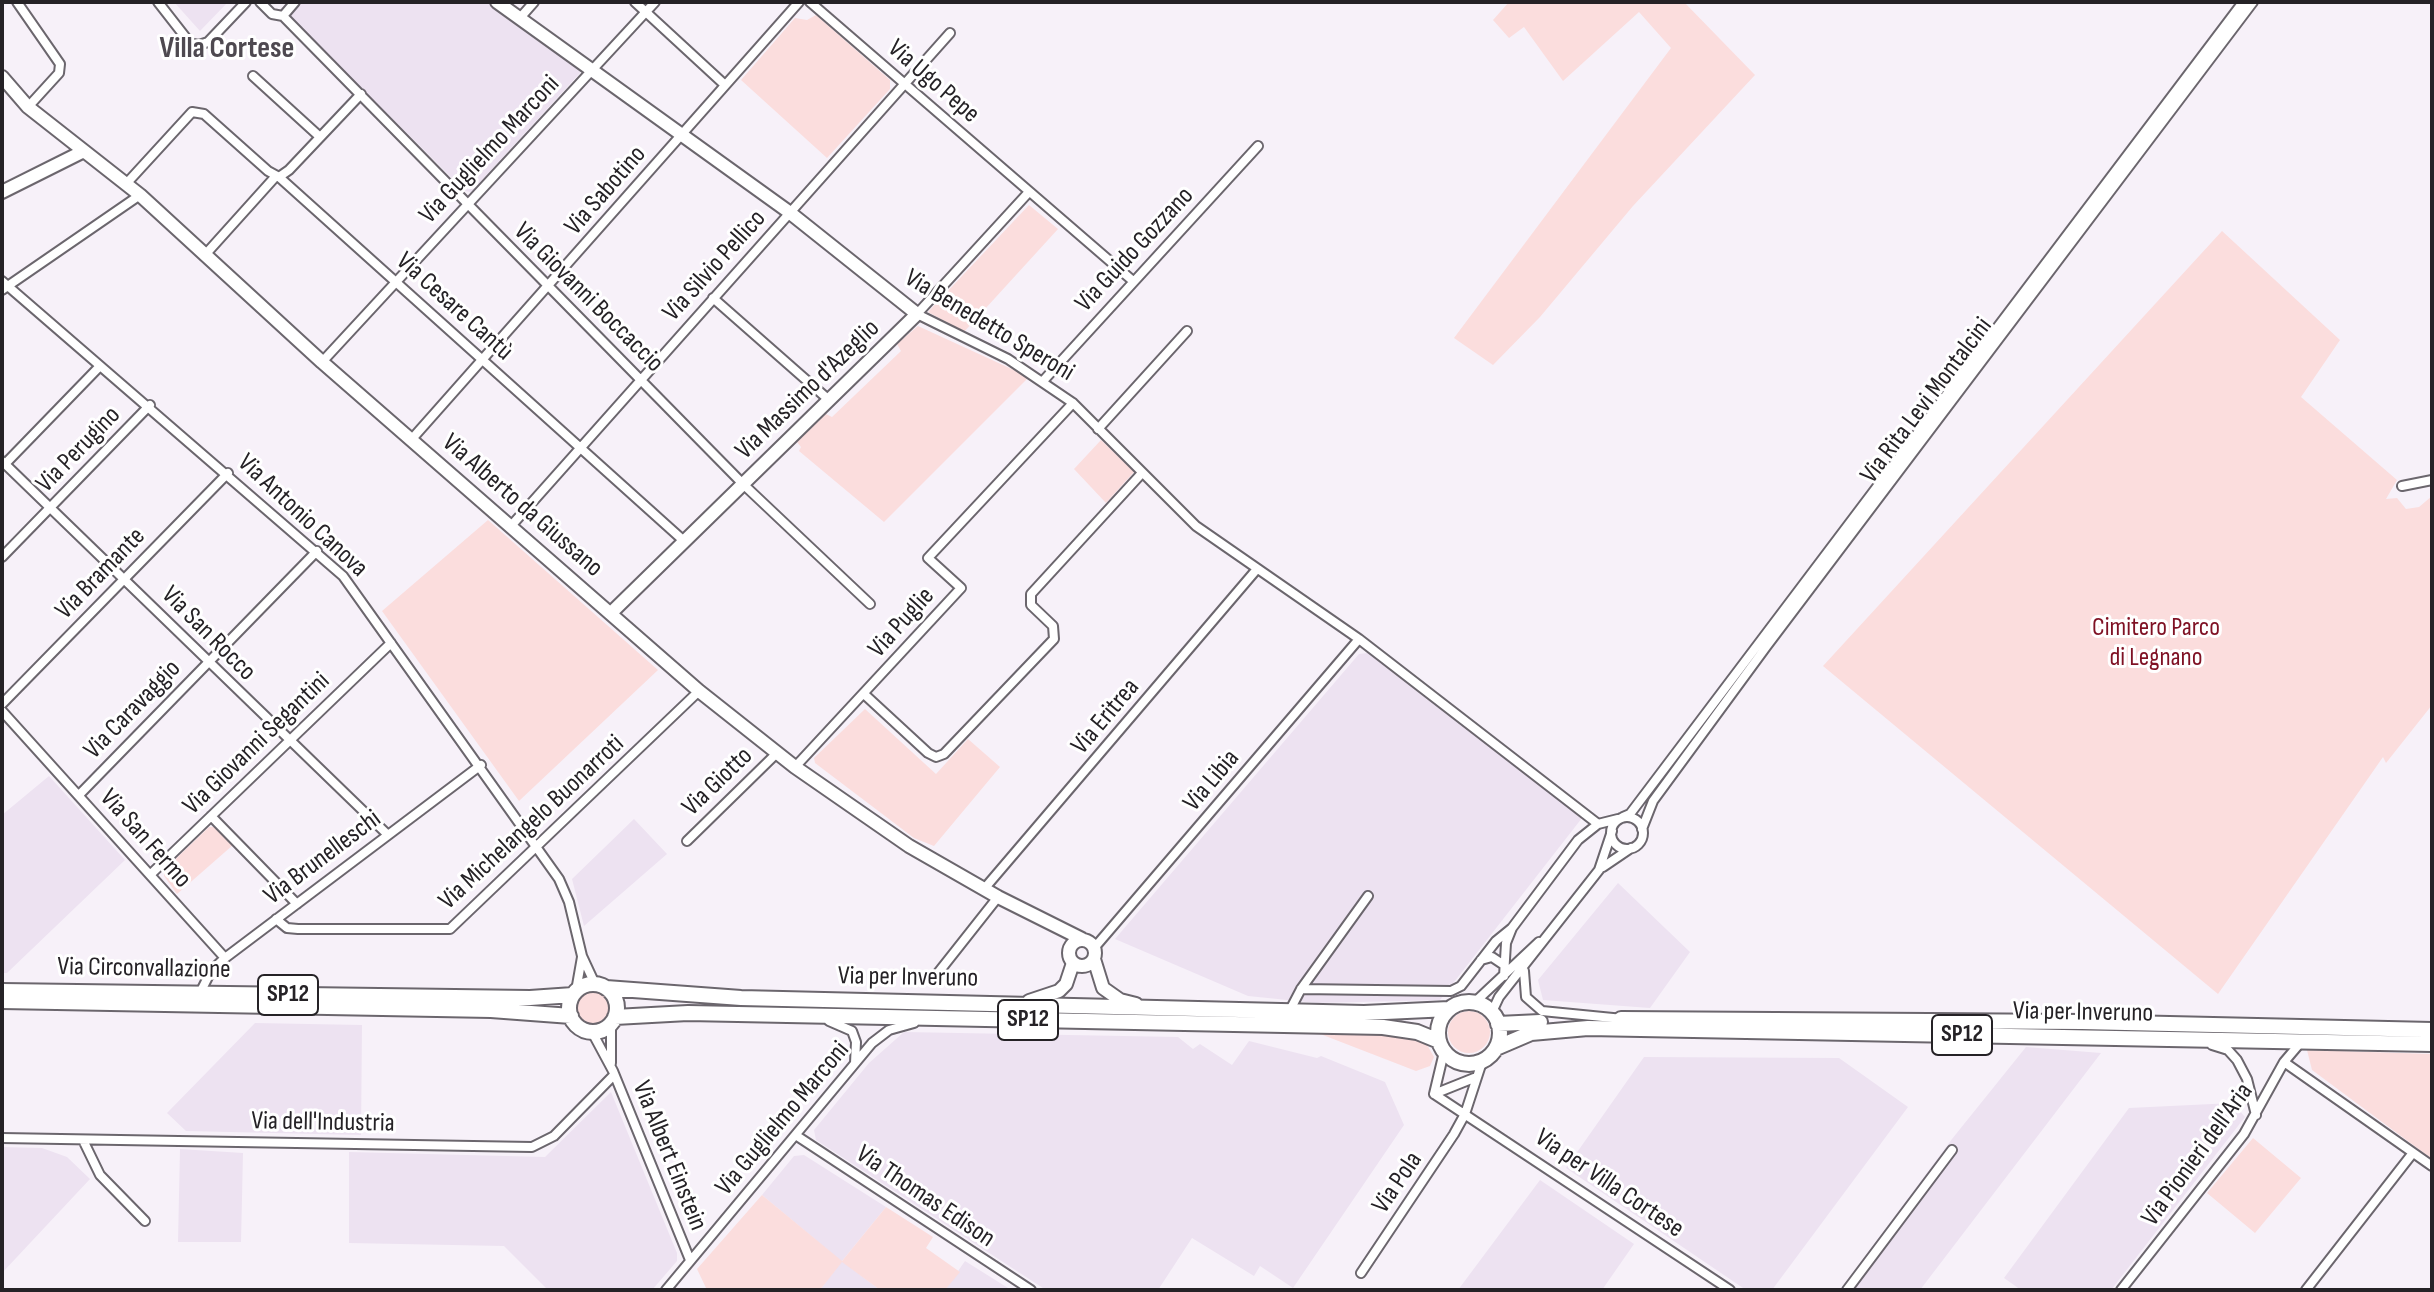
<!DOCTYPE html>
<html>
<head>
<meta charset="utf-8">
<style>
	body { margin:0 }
	#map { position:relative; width:2434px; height:1292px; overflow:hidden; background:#f7f1f9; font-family:"Sofia Sans Condensed",sans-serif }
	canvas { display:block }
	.frame { position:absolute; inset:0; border:4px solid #252226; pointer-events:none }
</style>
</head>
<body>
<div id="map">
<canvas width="2434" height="1292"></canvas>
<div class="frame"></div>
</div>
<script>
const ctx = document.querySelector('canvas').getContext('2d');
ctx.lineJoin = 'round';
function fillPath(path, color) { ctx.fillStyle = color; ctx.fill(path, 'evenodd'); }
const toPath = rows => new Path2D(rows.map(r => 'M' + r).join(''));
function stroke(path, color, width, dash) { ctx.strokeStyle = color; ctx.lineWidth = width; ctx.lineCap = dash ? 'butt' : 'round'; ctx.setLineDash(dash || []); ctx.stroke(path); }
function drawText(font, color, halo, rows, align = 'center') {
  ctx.font = font + ' "Sofia Sans Condensed",sans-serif'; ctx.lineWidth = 6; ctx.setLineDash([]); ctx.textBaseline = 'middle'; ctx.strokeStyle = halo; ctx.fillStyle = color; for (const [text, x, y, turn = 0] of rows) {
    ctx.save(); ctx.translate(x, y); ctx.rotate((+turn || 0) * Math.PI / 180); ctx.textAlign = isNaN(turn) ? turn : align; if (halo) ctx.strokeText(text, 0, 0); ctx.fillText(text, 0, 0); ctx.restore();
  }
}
fillPath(toPath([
	[174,2,228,2,200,31],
	[300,2,491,2,580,67,580,73,471,192,465,191,288,15],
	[1368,653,1582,818,1440,1000,1317,1003,1248,996,1115,939,1359,654],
	[49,776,125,860,7,973,2,973,2,815],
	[634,819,667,854,584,926,572,879],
	[1618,883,1690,952,1650,1008,1543,1000,1538,980],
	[255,1023,362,1025,361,1135,186,1131,167,1113],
	[904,1032,1178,1037,1193,1049,1200,1044,1232,1065,1249,1041,1317,1058,1321,1056,1385,1082,1404,1125,1293,1288,1260,1266,1254,1276,1192,1238,1158,1290,1046,1290,816,1140,814,1130,869,1063],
	[2026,1047,2101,1053,1920,1290,1840,1290,1952,1139],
	[1644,1057,1839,1058,1908,1107,1772,1290,1746,1290,1566,1168],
	[611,1092,677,1253,677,1261,652,1290,548,1290,504,1246,349,1243,349,1152,545,1157],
	[2233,1103,2245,1117,2111,1290,2021,1290,2004,1278,2129,1108],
	[2,1147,42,1148,67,1157,90,1179,2,1273],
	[180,1149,243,1153,241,1242,178,1242],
	[804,1155,886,1207,842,1261,880,1290,820,1290,841,1261,762,1195,794,1156],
	[1540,1180,1634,1244,1602,1290,1458,1290],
	[965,1261,1008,1288,945,1290]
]), '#ede2f1');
fillPath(toPath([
	[1509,2,1684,2,1755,75,1633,206,1540,317,1493,365,1454,338,1671,48,1639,12,1563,81,1524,27,1509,38,1493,20],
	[816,15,890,80,890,89,827,158,741,80,795,18,807,20],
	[1029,205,1058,229,964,332,928,312],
	[2222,231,2340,340,2301,397,2397,480,2386,499,2397,498,2406,509,2419,507,2432,496,2432,705,2386,763,2383,757,2218,994,1823,666],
	[918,326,1029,377,884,522,799,451,801,447,797,442,826,414,832,417,901,351,897,344],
	[1101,440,1134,472,1106,503,1074,469],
	[488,520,658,670,519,801,382,611],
	[865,709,936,774,968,739,1000,767,934,846,914,838,815,763,814,758],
	[209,827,215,827,233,845,177,894,164,876,164,870],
	'576 1008a17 17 0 1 1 34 0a17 17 0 1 1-34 0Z',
	'1448 1032a21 21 0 1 1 42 0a21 21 0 1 1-42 0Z',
	[1310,1030,1405,1035,1426,1043,1434,1057,1430,1066,1416,1071],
	[2307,1050,2432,1054,2432,1159,2312,1070],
	[2253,1138,2301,1178,2255,1233,2207,1193],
	[762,1195,842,1261,886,1207,933,1237,926,1248,960,1272,945,1290,880,1290,842,1262,820,1290,707,1290,697,1269]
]), '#fbdddd');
const street = toPath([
	[17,2,60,64,59,73,28,107],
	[158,2,190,43,199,45,208,42,246,2],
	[260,2,272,14,283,16],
	[635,2,725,85],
	[810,2,1133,281],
	[283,16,743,484,870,604],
	[283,16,295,2],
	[519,19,534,2],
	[253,76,320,137],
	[279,177,289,170,361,94],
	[126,184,192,112,204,114,268,171,279,177,684,541],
	[1028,193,917,314,1008,359,1073,403,1196,526,1359,639,1598,824],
	[204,256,276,176],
	[2,281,343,576,559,879,569,902,582,956,595,984],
	[2,290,140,195],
	[713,298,829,400],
	[322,362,655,2],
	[1043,381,1258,146],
	[1098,429,1187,331],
	[411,440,799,2],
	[2,461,387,834],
	[5,464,100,366],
	[2402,486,2432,480],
	[511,526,950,33],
	[2,557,150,405],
	[864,694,928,753,936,757,944,754,1054,639,1053,626,1031,605,1031,594,1142,473],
	[2,704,228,473],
	[2,711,225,958],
	[795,767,961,588,928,558,1073,403],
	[79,795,317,551],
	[211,816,297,904],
	[1623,817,1630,814,2243,2],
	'1611 833a16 16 0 1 1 32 0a16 16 0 1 1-32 0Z',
	[1642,829,1653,801,1766,647,2253,2],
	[687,841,778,752],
	[1603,867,1631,848],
	[151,874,391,643],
	[984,889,1257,569],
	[276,919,287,928,298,929,450,929,699,691],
	[1095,947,1359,639],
	[1481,960,1492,957,1504,965],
	[1524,971,1526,997,1542,1011,1623,1019],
	[1504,976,1506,943,1512,928,1578,840,1598,824,1618,819],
	[934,978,998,897],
	[1301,989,1451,991,1461,986,1496,941,1512,928],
	[576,991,582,957],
	[200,993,211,971,225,958,481,765],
	[1474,1003,1539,942],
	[1290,1010,1301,989,1368,896],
	[1492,1012,1499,997,1599,870,1612,831],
	[829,1021,852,1031,856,1042,855,1063],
	[592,1032,613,1071,690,1260],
	[2212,1045,2228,1050,2237,1060,2247,1079,2256,1115],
	[1444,1052,1434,1094,1730,1290],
	[2284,1062,2432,1166],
	[611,1063,611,1024],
	[1434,1094,1474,1078],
	[797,1136,1031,1290],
	[2,1138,532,1147,554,1136,614,1075],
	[83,1140,100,1175,145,1221],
	[1361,1273,1454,1134,1465,1114,1482,1062],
	[666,1290,872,1043,889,1030,914,1023],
	[1847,1290,1952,1150],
	[2121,1290,2244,1134,2284,1062,2301,1042],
	[2306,1290,2412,1154]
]);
const secondary = toPath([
	[497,2,789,212,917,314,612,612],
	[2,77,28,107,140,195,322,362,699,691,795,767,909,846,998,897,1082,939],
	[2,192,84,151],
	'1069 953a13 13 0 1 1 26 0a13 13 0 1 1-26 0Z',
	[1094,959,1103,988,1120,1000,1136,1004],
	[1029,1001,1059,991,1066,984,1073,963]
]);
const primary = toPath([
	'569 1008a24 24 0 1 1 48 0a24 24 0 1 1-48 0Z',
	[606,988,741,998,1364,1013,1449,1009],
	[2,991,530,998,573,995],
	[2,1001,491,1010,571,1016],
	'1438 1033a31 31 0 1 1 62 0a31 31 0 1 1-62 0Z',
	[615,1017,688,1013,1383,1027,1417,1032,1439,1041],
	[1621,1019,2082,1022,2432,1030],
	[1498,1024,1540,1022],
	[1496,1048,1531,1033,1588,1028,2432,1044]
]);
stroke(street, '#6b666d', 12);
stroke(secondary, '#6b666d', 16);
stroke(primary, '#6b666d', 18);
stroke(street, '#fff', 8);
stroke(secondary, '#fff', 12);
stroke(primary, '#fff', 14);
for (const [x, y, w] of [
	[288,995,60],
	[1028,1020,60],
	[1962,1035,60]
]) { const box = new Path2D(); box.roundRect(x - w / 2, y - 20, w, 40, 6); ctx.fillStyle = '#fff'; ctx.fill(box); stroke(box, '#252226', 2); }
drawText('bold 24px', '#252226', null, [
	["SP12",288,995],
	["SP12",1028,1020],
	["SP12",1962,1035]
]);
drawText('26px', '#252226', '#fff', [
	["Via Ugo Pepe",933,82,41],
	["Via Guglielmo Marconi",490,150,-47],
	["Via Sabotino",606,191,-49],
	["Via Guido Gozzano",1135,250,-47],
	["Via Silvio Pellico",715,266,-48],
	["Via Giovanni Boccaccio",588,298,45],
	["Via Cesare Cantù",454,307,42],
	["Via Benedetto Speroni",989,326,31],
	["Via Massimo d'Azeglio",808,390,-44],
	["Via Rita Levi Montalcini",1927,401,-53],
	["Via Perugino",79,450,-46],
	["Via Alberto da Giussano",522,506,41],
	["Via Antonio Canova",302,516,43],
	["Via Bramante",101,574,-46],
	["Via Puglie",902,623,-48],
	["Via San Rocco",208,634,45],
	["Via Caravaggio",133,710,-46],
	["Via Eritrea",1106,717,-50],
	["Via Giovanni Segantini",257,744,-44],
	["Via Libia",1212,781,-50],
	["Via Giotto",718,782,-44],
	["Via Michelangelo Buonarroti",532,823,-43],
	["Via San Fermo",145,839,48],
	["Via Brunelleschi",323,858,-37],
	["Via Circonvallazione",144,969,1],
	["Via per Inveruno",908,978,1],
	["Via per Inveruno",2083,1013,1],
	["Via Guglielmo Marconi",783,1119,-50],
	["Via dell'Industria",323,1123,1],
	["Via Pionieri dell'Aria",2198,1155,-54],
	["Via Albert Einstein",669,1156,68],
	["Via Pola",1398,1183,-56],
	["Via per Villa Cortese",1609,1184,34],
	["Via Thomas Edison",925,1197,34]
]);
drawText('26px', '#7f1124', '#fff', [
	["Cimitero Parco",2156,628],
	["di Legnano",2156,658]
]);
drawText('bold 30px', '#4e4950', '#fff', [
	["Villa Cortese",227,49]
]);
</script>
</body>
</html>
